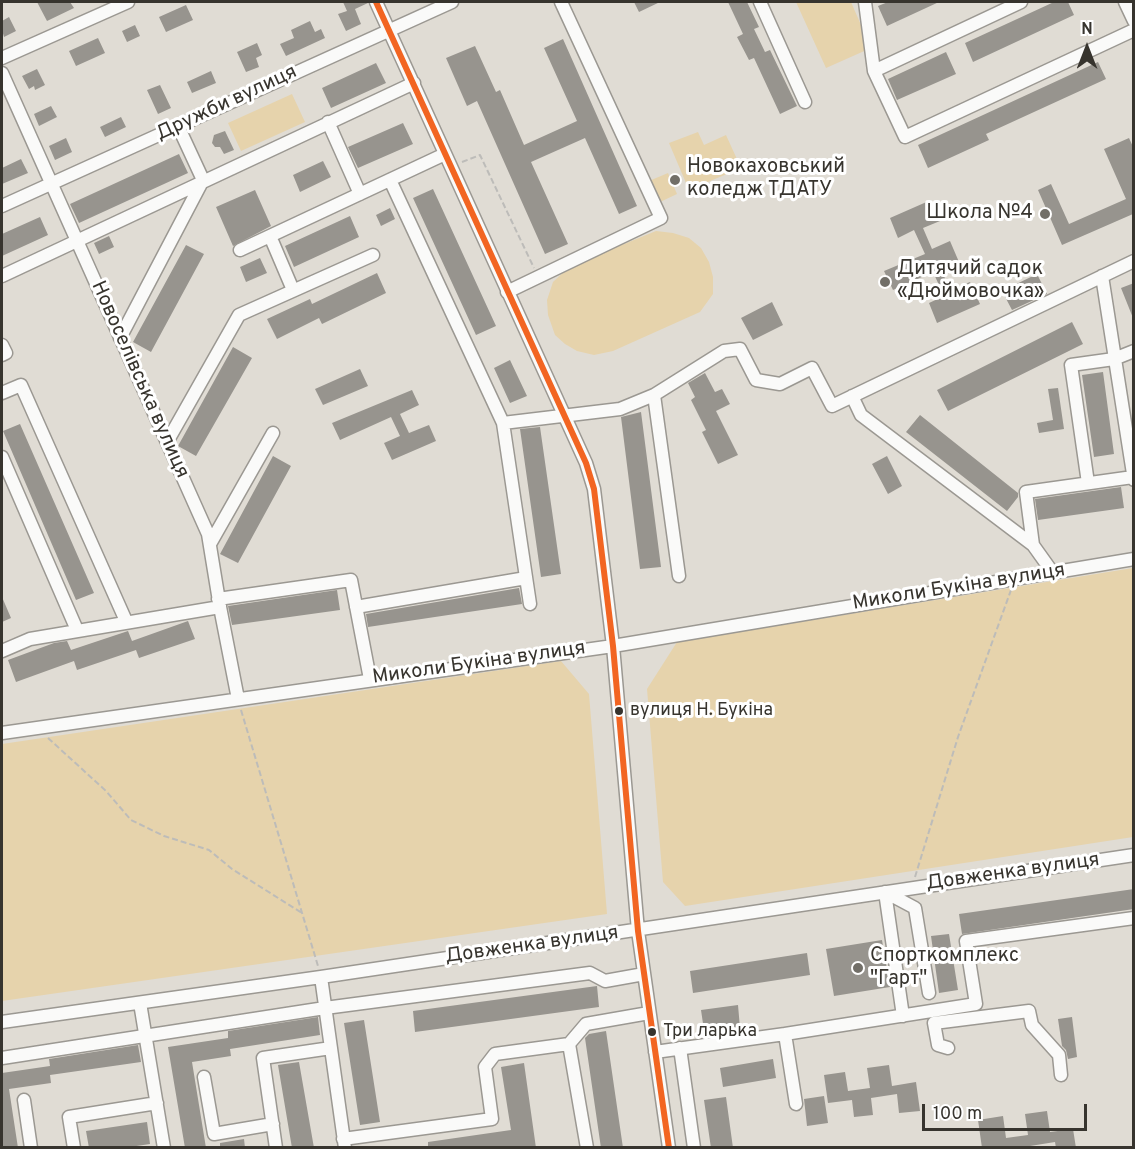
<!DOCTYPE html>
<html>
<head>
<meta charset="utf-8">
<style>
	body { margin:0 }
	#map { position:relative; width:1135px; height:1149px; overflow:hidden; background:#e0dcd4; font-family:Overpass,sans-serif }
	canvas { display:block }
	.frame { position:absolute; inset:0; border:3px solid #37342e; pointer-events:none }
	.north { position:absolute; left:1057px; top:18px; width:60px; height:60px; -webkit-text-stroke:4px #fff; paint-order:stroke; rotate:0deg; font-size:16px; font-weight:700; line-height:24px; text-align:center; color:#37342e }
	.north::after { content:''; display:block; margin:auto; width:21px; height:27px; background:#37342e; clip-path:polygon(50% 0,100% 100%,50% 72%,0 100%) }
	.scale { position:absolute; left:922px; top:1104px; width:165px; height:27px; box-sizing:border-box; border:3px solid #37342e; border-top:0; padding-left:8px; font-size:18px; line-height:21px; white-space:nowrap; color:#37342e; -webkit-text-stroke:4px #fff; paint-order:stroke }
</style>
</head>
<body>
<div id="map">
<canvas width="1135" height="1149"></canvas>
<div class="frame"></div>
<div class="north">N</div>
<div class="scale">100 m</div>
</div>
<script>
const ctx = document.querySelector('canvas').getContext('2d');
ctx.lineJoin = 'round';
function fillPath(path, color) { ctx.fillStyle = color; ctx.fill(path, 'evenodd'); }
const toPath = rows => new Path2D(rows.map(r => 'M' + r).join(''));
function stroke(path, color, width, dash) { ctx.strokeStyle = color; ctx.lineWidth = width; ctx.lineCap = dash ? 'butt' : 'round'; ctx.setLineDash(dash || []); ctx.stroke(path); }
function drawText(font, color, halo, rows, align = 'center') {
  ctx.font = font + ' Overpass,sans-serif'; ctx.lineWidth = 6; ctx.setLineDash([]); ctx.textBaseline = 'middle'; ctx.strokeStyle = halo; ctx.fillStyle = color; for (const [text, x, y, turn = 0] of rows) {
    ctx.save(); ctx.translate(x, y); ctx.rotate((+turn || 0) * Math.PI / 180); ctx.textAlign = isNaN(turn) ? turn : align; if (halo) ctx.strokeText(text, 0, 0); ctx.fillText(text, 0, 0); ctx.restore();
  }
}
fillPath(toPath([
	[796,2,851,2,871,48,826,68],
	[292,94,305,122,241,151,228,123],
	[698,132,704,145,726,135,741,168,689,190,669,143],
	[668,173,677,194,658,203,649,181],
	[656,231,673,233,689,238,701,248,709,262,713,277,713,294,700,312,613,351,594,355,577,351,565,344,555,335,548,315,547,300,553,282,570,266],
	[1133,568,1133,837,685,906,663,882,647,689,677,642],
	[561,661,589,694,607,914,2,1001,2,744]
]), '#e6d3ac');
fillPath(toPath([
	[37,2,70,2,74,8,47,21],
	[343,2,368,2,368,3,355,9,361,24,346,31,338,14,347,11],
	[634,2,660,2,639,12],
	[728,2,747,2,759,27,754,29,765,52,770,50,797,106,780,114,754,58,749,60,737,37,743,34],
	[888,2,939,2,887,26,878,6],
	[1054,2,1068,2,1074,15,973,62,965,43],
	[186,5,193,20,166,32,159,17],
	[9,17,16,31,4,37,2,30,2,21],
	[310,21,315,32,321,29,325,38,286,56,280,44,294,38,291,30],
	[135,25,140,36,127,42,122,31],
	[98,38,105,53,76,66,69,51],
	[563,39,637,206,619,214,585,138,531,162,568,244,545,254,477,101,467,106,446,58,475,46,496,92,500,90,524,145,577,121,544,48],
	[257,43,262,55,256,58,259,67,246,72,237,52],
	[946,52,956,74,897,100,888,79],
	[1098,62,1106,79,986,134,989,140,928,168,918,145],
	[376,63,386,83,331,108,322,88],
	[37,69,45,85,35,90,34,86,29,89,22,76],
	[211,71,216,83,192,93,187,82],
	[160,85,171,108,158,114,147,90],
	[51,106,57,117,39,126,34,114],
	[121,117,126,127,105,137,100,127],
	[403,123,413,144,358,168,348,147],
	[225,131,234,150,224,154,220,147,215,147,212,143,214,135],
	[66,138,72,152,55,160,49,146],
	[1129,138,1134,149,1134,216,1133,214,1062,245,1038,190,1051,184,1069,224,1126,199,1104,149],
	[179,154,188,173,79,223,70,204],
	[21,159,28,173,2,184,2,168],
	[323,161,331,177,300,192,293,175],
	[433,189,496,326,476,335,413,198],
	[255,190,271,226,233,246,216,207],
	[931,200,940,221,923,228,932,249,950,241,959,262,941,269,950,290,970,282,980,304,937,323,929,303,944,296,933,272,893,290,884,271,925,254,914,230,898,238,890,218],
	[390,208,395,219,381,226,376,215],
	[350,216,359,237,294,267,285,246],
	[40,217,48,235,2,256,2,234],
	[109,236,114,247,99,254,94,243],
	[186,245,204,254,151,352,133,342],
	[260,258,267,273,246,282,240,267],
	[377,273,386,293,322,324,319,318,277,339,267,319,310,299,312,304],
	[1037,274,1047,294,1012,310,1002,291],
	[1134,283,1134,318,1133,318,1121,288],
	[772,302,783,325,753,340,741,318],
	[1072,322,1083,344,948,411,937,390],
	[233,347,252,358,196,456,178,446],
	[510,360,527,396,510,403,494,368],
	[360,369,368,386,323,405,315,389],
	[1103,372,1114,454,1094,457,1082,375],
	[705,373,715,392,722,389,730,404,716,411,738,455,718,464,702,432,706,430,691,400,695,397,688,383],
	[1058,388,1064,429,1039,433,1037,423,1053,420,1048,389],
	[412,390,419,405,400,414,409,433,429,425,436,441,392,460,384,443,400,436,391,417,340,440,332,423],
	[641,412,661,567,640,569,621,417],
	[920,415,1018,493,1018,497,1007,511,906,432],
	[20,424,94,593,76,600,3,431],
	[540,427,561,574,541,577,520,429],
	[273,456,291,466,238,563,220,554],
	[887,456,902,486,888,494,872,464],
	[1121,487,1124,508,1038,520,1035,499],
	[519,588,522,604,368,627,366,614],
	[337,590,340,610,232,625,228,606],
	[2,597,11,618,2,622],
	[188,621,195,639,139,658,136,650,77,670,74,661,16,682,8,660,54,643,67,641,71,650,128,631,132,641],
	[1134,889,1134,909,962,934,959,914],
	[949,934,958,990,939,993,931,936],
	[882,940,890,987,834,996,826,949],
	[807,953,810,975,693,993,690,971],
	[597,986,599,1007,415,1032,413,1011],
	[738,1005,740,1028,722,1034,705,1037,701,1010],
	[318,1017,320,1035,230,1049,231,1056,192,1062,206,1148,185,1148,168,1047,228,1038,228,1031],
	[1072,1017,1077,1057,1068,1059,1066,1050,1062,1046,1058,1019],
	[364,1020,380,1122,360,1125,344,1023],
	[606,1031,623,1148,601,1148,585,1038,589,1034],
	[138,1045,141,1062,50,1075,51,1083,9,1089,18,1148,2,1148,2,1073,50,1066,49,1059],
	[773,1059,776,1078,723,1087,720,1068],
	[299,1062,314,1148,292,1148,278,1065],
	[524,1063,536,1148,428,1148,428,1142,511,1130,501,1067],
	[889,1065,892,1086,916,1082,920,1111,899,1113,897,1094,871,1098,873,1115,854,1117,852,1100,828,1103,824,1075,845,1072,848,1091,870,1088,867,1068],
	[824,1096,828,1123,807,1126,804,1099],
	[726,1097,733,1148,711,1148,704,1100],
	[1047,1111,1050,1132,1073,1129,1076,1148,1056,1148,1055,1142,1030,1146,1030,1148,982,1148,978,1120,1003,1116,1006,1138,1028,1135,1025,1114],
	[147,1122,150,1144,123,1148,89,1148,86,1131],
	[244,1139,245,1148,220,1148,220,1143]
]), '#97948e');
const minor = toPath([
	[376,2,586,463,594,489,613,646,638,931,669,1148],
	[760,2,805,102],
	[865,2,874,71,905,137,1134,30],
	[1125,2,1134,21],
	[2,58,128,2],
	[874,71,1021,2],
	[2,73,208,534,220,607,238,699],
	[328,122,360,194],
	[390,180,503,423,530,604],
	[2,206,452,2],
	[270,236,293,290],
	[240,250,445,154],
	[2,276,414,83],
	[1102,276,1134,480],
	[507,292,661,218,561,2],
	[120,338,203,180,178,126],
	[2,345,6,353,2,355],
	[2,393,21,385,126,621],
	[654,395,679,576],
	[852,396,861,415,1033,545,1053,573],
	[503,423,620,409,654,395,724,351,740,349,756,380,780,384,812,368,832,406,1134,261],
	[167,442,239,315,373,255],
	[2,457,77,630],
	[1088,483,1071,365,1114,359,1134,351],
	[210,544,273,433],
	[1033,545,1026,492,1133,477],
	[218,599,351,580,370,679],
	[356,607,526,578],
	[2,651,30,639,220,607],
	[2,733,613,646,1134,559],
	[885,892,903,1016],
	[885,892,915,908,929,993],
	[321,977,345,1148],
	[140,1003,164,1148],
	[2,1022,321,977,1134,855],
	[785,1034,796,1104],
	[569,1044,587,1148],
	[680,1048,694,1148],
	[948,1048,938,1045,934,1023,1029,1011,1032,1025,1059,1055,1061,1075],
	[655,1052,785,1034,976,1004,966,941,1134,918],
	[2,1058,325,1008,590,973,605,981,644,974],
	[204,1077,214,1134,273,1124],
	[24,1100,31,1148],
	[343,1139,492,1119,485,1067,495,1054,569,1044,586,1024,649,1013],
	[74,1148,69,1117,157,1103],
	[276,1148,263,1058,331,1048]
]);
stroke(minor, '#9b9892', 15);
stroke(toPath([
	[462,162,480,155,534,268],
	[241,710,318,966],
	[48,738,106,791,131,820,164,836,209,850,232,869,302,913],
	[915,877,958,737,1011,590]
]), '#bdbcb9', 2, [6, 3]);
stroke(minor, '#fafaf9', 12);
stroke(toPath([
	[376,2,586,463,594,489,613,646,638,931,669,1148]
]), '#f26522', 6);
for (const [x, y, r, color] of [
	[675,180,6,"#726f68"],
	[1045,214,6,"#726f68"],
	[885,282,6,"#726f68"],
	[619,711,5,"#37342e"],
	[858,968,6,"#726f68"],
	[652,1032,5,"#37342e"]
]) { const dot = new Path2D(); dot.arc(x, y, r, 0, 2 * Math.PI); ctx.fillStyle = color; ctx.fill(dot); stroke(dot, '#fff', 2); }
drawText('18px', '#37342e', '#fff', [
	["вулиця Н. Букіна",630,711],
	["Три ларька",663,1032]
], 'left');
drawText('20px', '#37342e', '#fff', [
	["Дружби вулиця",227,104,-25],
	["Новоселівська вулиця",139,380,66],
	["Миколи Букіна вулиця",959,588,-9],
	["Миколи Букіна вулиця",479,664,-8],
	["Довженка вулиця",1013,873,-8],
	["Довженка вулиця",532,946,-8]
]);
drawText('20px', '#37342e', '#fff', [
	["Новокаховський",687,168],
	["коледж ТДАТУ",687,191],
	["Школа №4",1033,214,"right"],
	["Дитячий садок",897,270],
	["«Дюймовочка»",897,293],
	["Спорткомплекс",870,957],
	["\"Гарт\"",870,980]
], 'left');
</script>
</body>
</html>
